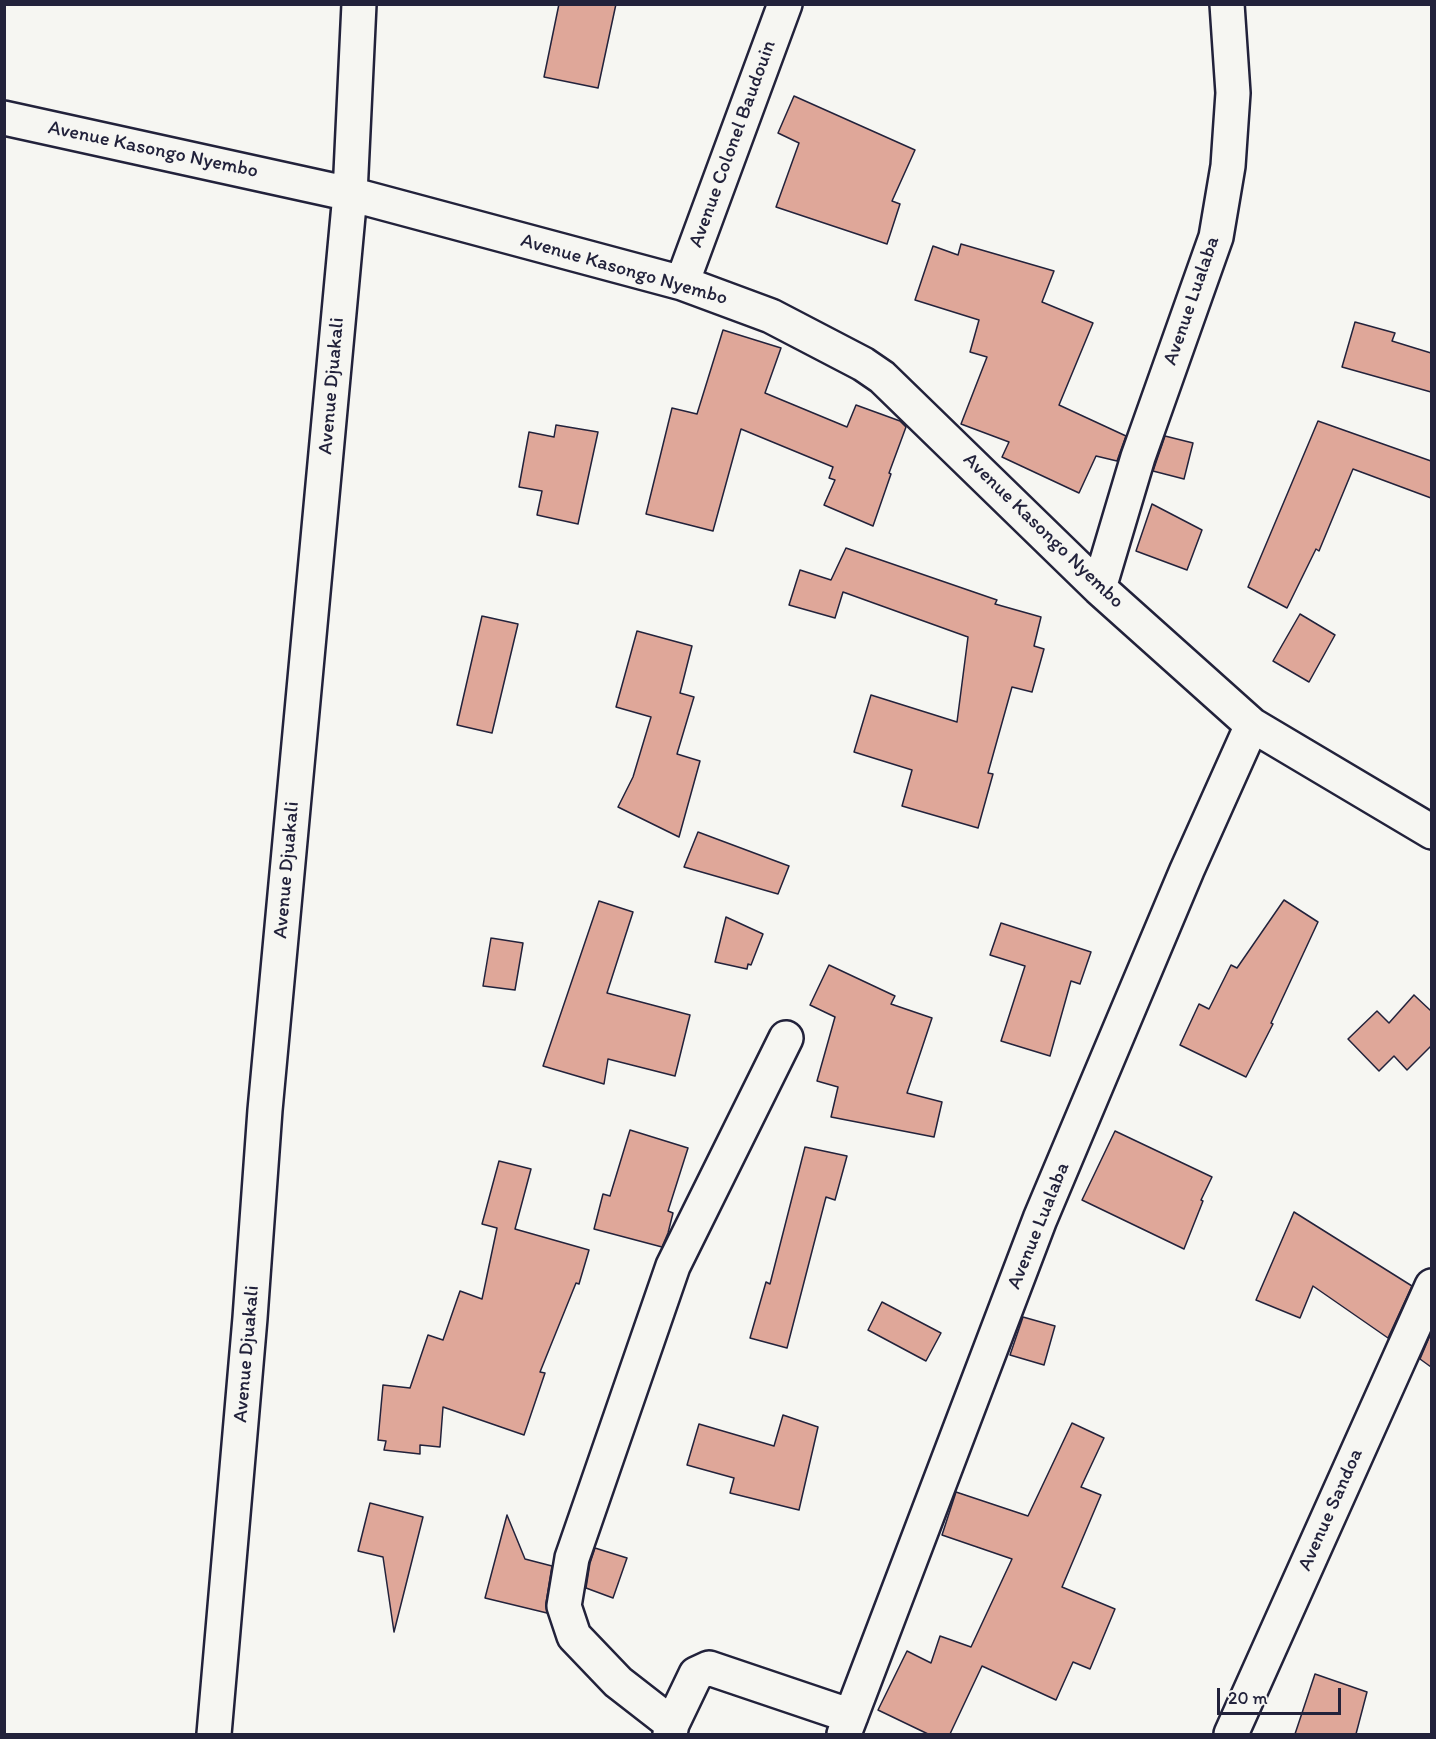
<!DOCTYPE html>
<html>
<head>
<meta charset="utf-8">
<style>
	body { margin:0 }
	#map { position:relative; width:1436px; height:1739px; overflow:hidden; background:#f6f6f2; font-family:Itim,sans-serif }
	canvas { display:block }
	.frame { position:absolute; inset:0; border:6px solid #22223b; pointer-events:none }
	.scale { position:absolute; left:1217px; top:1688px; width:124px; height:27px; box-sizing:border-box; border:3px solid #22223b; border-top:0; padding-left:8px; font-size:18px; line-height:21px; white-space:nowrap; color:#22223b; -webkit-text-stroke:4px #f6f6f2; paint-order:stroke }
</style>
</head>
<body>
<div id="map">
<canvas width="1436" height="1739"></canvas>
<div class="frame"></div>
<div class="scale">20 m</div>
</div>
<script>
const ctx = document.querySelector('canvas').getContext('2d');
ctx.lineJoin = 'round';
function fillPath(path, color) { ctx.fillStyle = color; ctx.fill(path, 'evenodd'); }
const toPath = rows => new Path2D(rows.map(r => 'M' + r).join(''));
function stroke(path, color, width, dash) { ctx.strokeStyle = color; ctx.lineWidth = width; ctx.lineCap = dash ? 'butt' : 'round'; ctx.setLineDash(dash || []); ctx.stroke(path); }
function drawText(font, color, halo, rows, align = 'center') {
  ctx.font = font + ' Itim,sans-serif'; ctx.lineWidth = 5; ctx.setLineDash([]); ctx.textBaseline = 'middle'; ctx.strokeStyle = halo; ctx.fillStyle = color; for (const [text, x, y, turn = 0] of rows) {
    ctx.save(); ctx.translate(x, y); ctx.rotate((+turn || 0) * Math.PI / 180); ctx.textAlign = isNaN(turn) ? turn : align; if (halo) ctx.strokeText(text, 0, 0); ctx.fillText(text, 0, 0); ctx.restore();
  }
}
const building = toPath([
	[559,4,616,4,598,88,544,77,559,4],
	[794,96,915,150,892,201,900,204,887,244,776,207,799,143,778,133,794,96],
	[961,244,1054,271,1042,302,1093,323,1059,405,1126,436,1117,461,1096,456,1079,493,1002,457,1009,442,961,424,987,357,970,352,979,320,915,300,933,246,958,255,961,244],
	[1355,322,1395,333,1392,341,1431,353,1431,392,1342,367,1355,322],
	[723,330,781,348,765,393,847,427,856,405,900,421,906,427,889,473,891,474,873,526,824,505,835,480,829,478,833,467,741,429,713,531,646,514,672,408,697,414,723,330],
	[1318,421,1431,461,1431,498,1353,469,1319,551,1316,549,1287,608,1248,587,1318,421],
	[556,425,598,432,578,524,537,515,542,491,519,487,529,432,554,437,556,425],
	[1165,436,1193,443,1184,479,1153,471,1165,436],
	[1152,504,1202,530,1187,570,1136,551,1152,504],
	[846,548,997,600,995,604,1041,617,1034,646,1044,649,1032,692,1012,687,988,773,993,774,978,828,902,806,912,770,854,752,871,695,957,722,968,637,843,592,835,618,789,605,800,570,831,580,846,548],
	[1300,614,1335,635,1309,682,1273,661,1300,614],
	[482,616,518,624,492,733,457,725,482,616],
	[637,631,692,646,680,693,694,697,677,754,700,761,679,837,618,807,633,777,651,717,616,707,637,631],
	[698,832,789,866,778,894,684,867,698,832],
	[1284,900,1318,922,1271,1023,1273,1024,1246,1077,1180,1045,1199,1004,1209,1009,1231,965,1237,968,1284,900],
	[599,901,633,912,607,993,690,1015,675,1076,608,1059,604,1084,543,1066,599,901],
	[726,917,763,934,751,965,748,964,747,969,715,962,726,917],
	[1001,923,1091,952,1080,984,1071,981,1050,1056,1001,1041,1025,966,990,955,1001,923],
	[491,938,523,943,515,990,483,986,491,938],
	[829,965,895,996,891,1004,932,1018,907,1093,942,1102,934,1137,831,1117,838,1087,817,1081,835,1017,810,1005,829,965],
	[1414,995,1431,1011,1431,1046,1407,1070,1394,1056,1379,1071,1348,1039,1377,1011,1389,1023,1414,995],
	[630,1130,688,1148,668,1211,673,1213,668,1233,662,1247,594,1229,603,1194,610,1196,630,1130],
	[1115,1131,1212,1177,1201,1200,1203,1201,1184,1249,1082,1200,1115,1131],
	[805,1147,847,1156,835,1200,826,1197,787,1348,750,1338,766,1282,770,1284,805,1147],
	[499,1161,531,1169,515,1229,589,1250,579,1284,576,1283,540,1372,545,1373,524,1435,443,1407,440,1447,420,1445,420,1454,384,1450,386,1441,378,1440,383,1385,410,1388,428,1335,443,1340,460,1291,482,1299,497,1228,482,1224,499,1161],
	[1294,1212,1412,1286,1388,1338,1313,1286,1300,1318,1256,1300,1294,1212],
	[882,1302,941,1333,926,1361,868,1330,882,1302],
	[1023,1317,1055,1326,1044,1365,1010,1355,1023,1317],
	[1431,1333,1431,1367,1420,1359,1431,1333],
	[783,1415,818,1427,799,1510,730,1493,734,1478,687,1465,699,1424,774,1446,783,1415],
	[1072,1423,1104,1438,1081,1487,1101,1495,1062,1587,1115,1609,1090,1669,1073,1662,1056,1700,982,1666,950,1734,928,1734,878,1710,907,1651,931,1663,940,1636,971,1647,1012,1559,942,1535,956,1492,1028,1516,1072,1423],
	[370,1503,423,1517,394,1632,383,1557,358,1551,370,1503],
	[507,1515,525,1559,552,1566,546,1603,547,1613,485,1598,507,1515],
	[595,1548,627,1558,613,1598,586,1588,590,1563,595,1548],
	[1315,1674,1367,1692,1356,1734,1295,1734,1315,1674]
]);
fillPath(building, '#dfa799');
stroke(building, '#22223b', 1.5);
const street = toPath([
	[4,118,350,194,682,283,771,316,863,364,882,377,1099,588,1252,725,1432,832],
	[682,283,785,4],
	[1099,588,1138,457,1216,237,1228,166,1233,93,1227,4],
	[672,1724,618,1682,574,1636,564,1606,572,1558,673,1266,786,1038],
	[214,1734,250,1318,265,1110,350,194,359,4],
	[670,1734,672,1724,696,1674,709,1668,851,1716],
	[844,1734,1040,1219,1187,870,1252,725],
	[1231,1734,1432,1286]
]);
stroke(street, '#22223b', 38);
stroke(street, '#f6f6f2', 33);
drawText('20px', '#22223b', '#f6f6f2', [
	["Avenue Colonel Baudouin",733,144,-70],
	["Avenue Kasongo Nyembo",153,150,12],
	["Avenue Kasongo Nyembo",624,270,16],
	["Avenue Lualaba",1192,301,-71],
	["Avenue Djuakali",332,386,-85],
	["Avenue Kasongo Nyembo",1043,531,44],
	["Avenue Djuakali",287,870,-85],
	["Avenue Lualaba",1039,1226,-68],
	["Avenue Djuakali",247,1354,-85],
	["Avenue Sandoa",1331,1510,-66]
]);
</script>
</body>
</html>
